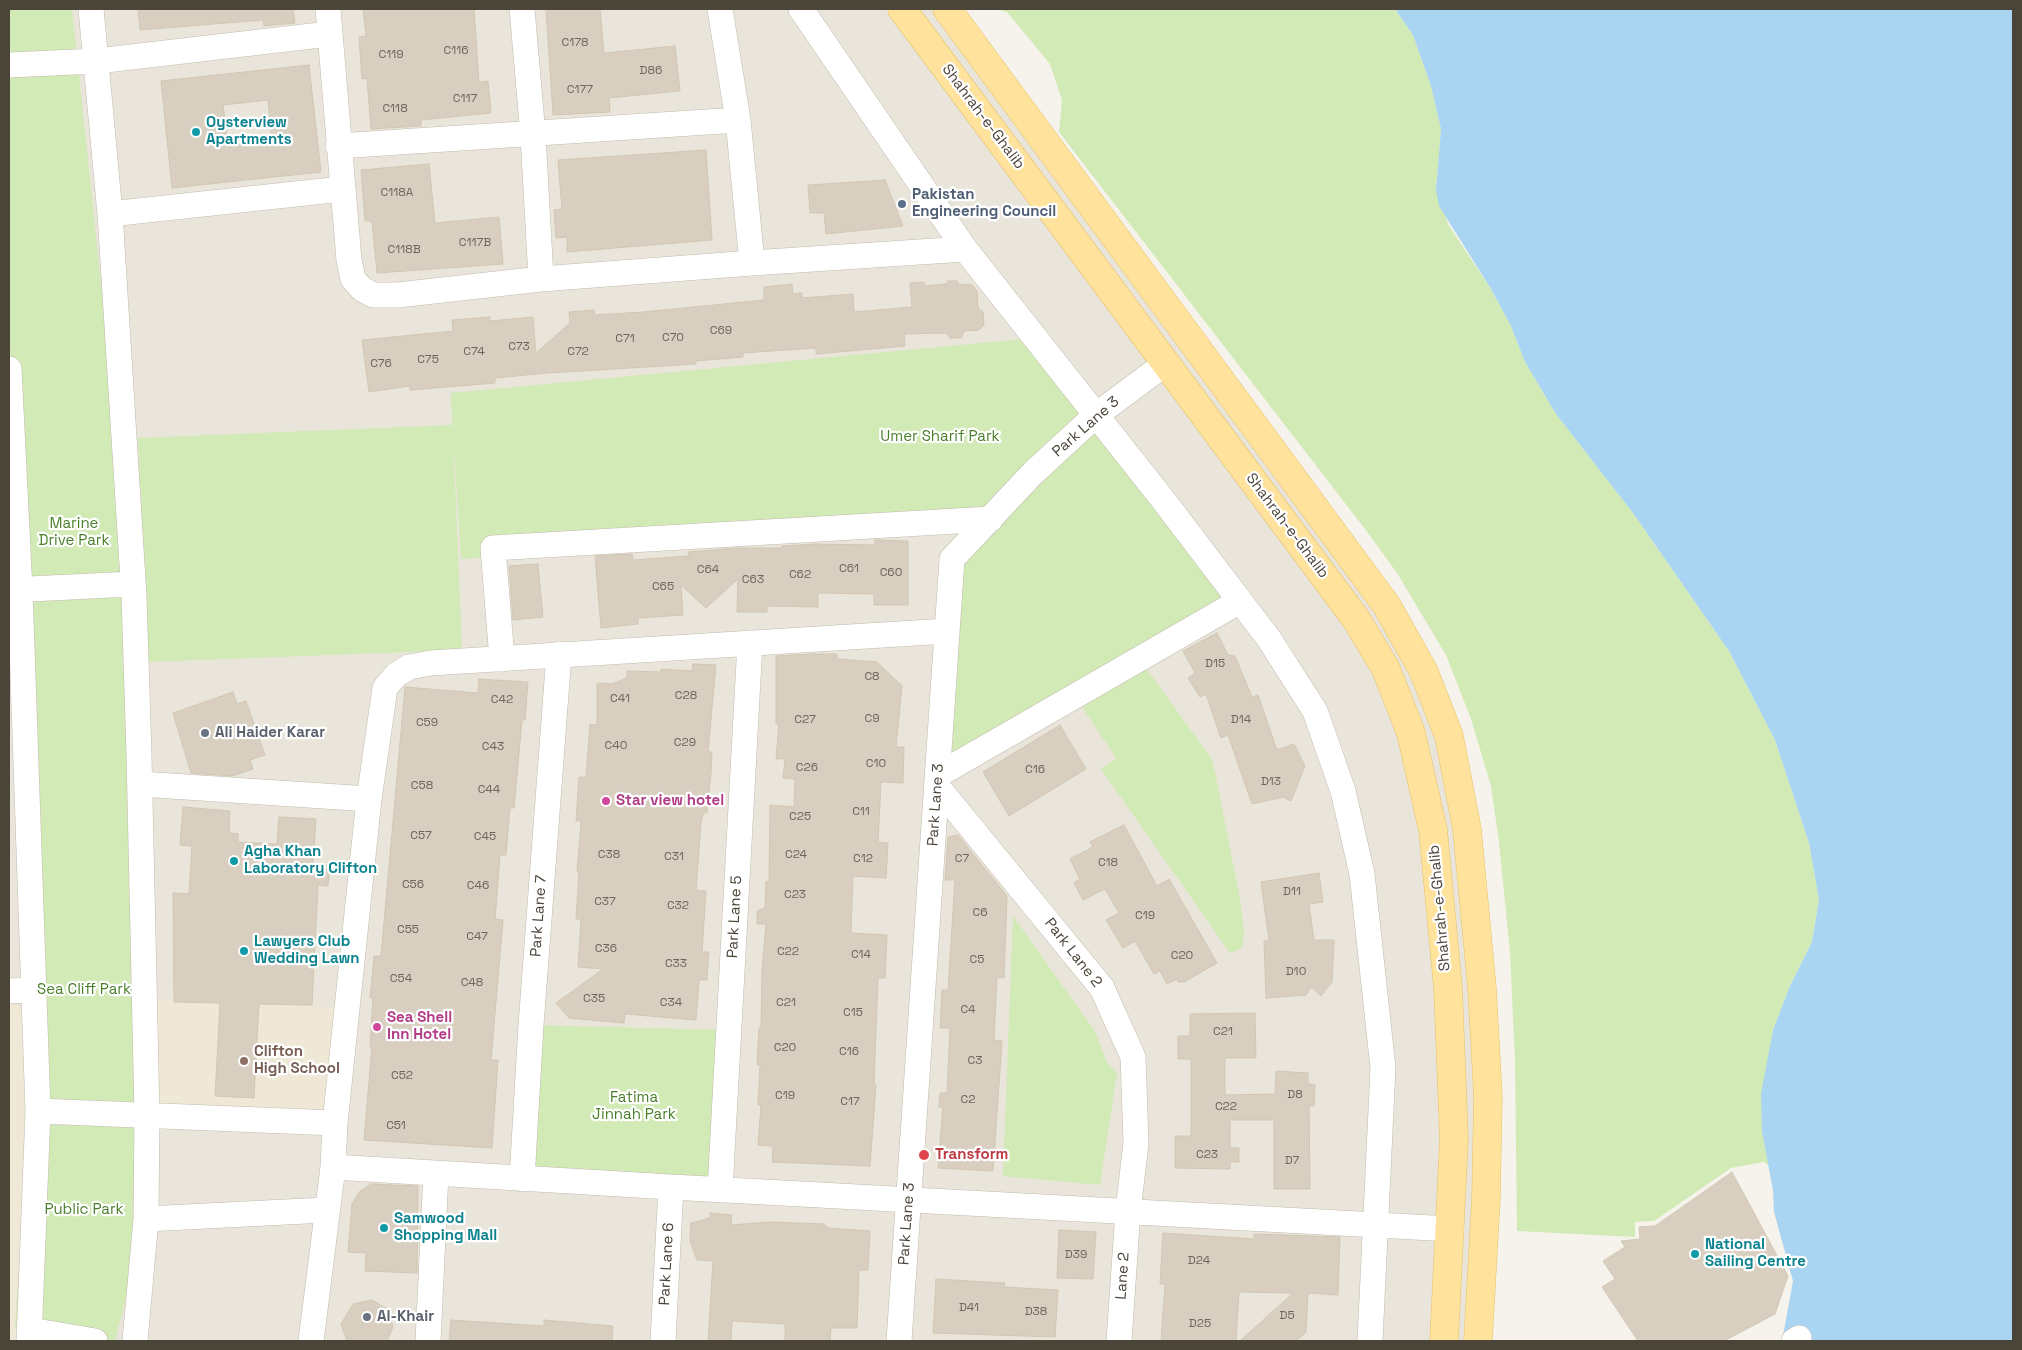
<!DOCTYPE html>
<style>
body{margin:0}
#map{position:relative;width:2022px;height:1350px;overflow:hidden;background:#f6f3ec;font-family:"Space Grotesk",sans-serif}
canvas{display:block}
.frame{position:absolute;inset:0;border:10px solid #4b4439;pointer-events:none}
</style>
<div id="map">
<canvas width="2022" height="1350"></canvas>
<div class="frame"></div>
</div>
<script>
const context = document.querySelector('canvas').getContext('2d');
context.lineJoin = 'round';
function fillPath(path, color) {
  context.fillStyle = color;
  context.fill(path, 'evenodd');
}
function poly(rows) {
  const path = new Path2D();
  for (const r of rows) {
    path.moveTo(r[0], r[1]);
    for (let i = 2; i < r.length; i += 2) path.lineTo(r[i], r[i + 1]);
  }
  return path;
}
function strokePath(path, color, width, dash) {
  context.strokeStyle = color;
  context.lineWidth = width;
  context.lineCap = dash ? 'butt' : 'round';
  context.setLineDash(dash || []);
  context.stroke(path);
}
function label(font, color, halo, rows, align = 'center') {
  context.font = font + ' "Space Grotesk",sans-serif';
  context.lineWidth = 4.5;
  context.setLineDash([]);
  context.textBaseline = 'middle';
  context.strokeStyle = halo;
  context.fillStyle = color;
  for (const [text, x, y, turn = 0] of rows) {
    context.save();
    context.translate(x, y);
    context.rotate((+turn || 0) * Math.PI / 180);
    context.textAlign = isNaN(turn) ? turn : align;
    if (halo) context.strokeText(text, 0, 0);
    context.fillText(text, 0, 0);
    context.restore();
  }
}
fillPath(poly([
 [9,9,937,9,1438,696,1482,917,1480,1341,9,1341]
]), '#eae5da');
fillPath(poly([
 [9,981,18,981,38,1111,29,1341,9,1341],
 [146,999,346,1008,335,1123,147,1114]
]), '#efe8d6');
fillPath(poly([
 [9,9,72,9,133,584,146,1219,115,1341,92,1341,15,1327,29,1116,23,590,9,333],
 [996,9,1395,9,1413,35,1431,86,1441,129,1436,190,1449,226,1491,289,1511,326,1525,362,1556,414,1633,513,1729,651,1775,740,1809,843,1819,900,1812,942,1790,986,1773,1030,1762,1132,1769,1166,1764,1162,1731,1168,1654,1221,1635,1222,1635,1237,1517,1231,1515,1061,1510,952,1499,842,1491,786,1471,719,1446,655,1397,573,1368,533,1059,132,1062,100,1050,64,1007,12],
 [1034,338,1236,595,938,769,952,559,984,525,461,559,453,431,462,650,148,662,138,438,452,425,451,393],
 [1146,668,1211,758,1215,772,1241,904,1244,934,1242,948,1230,953,1101,769,1116,758,1082,707],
 [1013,916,1094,1030,1107,1062,1117,1073,1100,1185,1003,1176],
 [531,1025,729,1030,720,1190,522,1179]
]), '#d2eab5');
fillPath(poly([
 [1395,9,2013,9,2013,1341,1782,1341,1793,1281,1774,1212,1773,1190,1762,1132,1761,1094,1773,1030,1790,986,1812,942,1819,900,1809,843,1775,740,1729,651,1633,513,1556,414,1525,362,1511,326,1491,289,1439,206,1436,190,1441,129,1431,86,1413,35]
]), '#a9d4f2');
const building = poly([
 [138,9,293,9,295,23,264,26,263,20,140,30,138,9],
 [363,9,474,9,479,82,488,81,491,113,421,120,421,126,371,129,367,78,362,79,359,37,366,36,363,9],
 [546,9,600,9,604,53,675,46,680,91,609,98,610,112,553,115,546,9],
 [309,65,321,172,172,188,161,81,309,65],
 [268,100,272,141,228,146,223,105,268,100],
 [706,150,712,240,567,252,567,237,556,238,554,210,562,209,558,160,706,150],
 [429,164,435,223,499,217,503,264,377,273,372,221,365,221,361,170,429,164],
 [885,180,903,226,826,234,824,213,810,213,808,185,885,180],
 [948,281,957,281,959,285,971,284,977,291,978,308,983,312,984,325,979,330,964,331,961,338,950,338,946,333,904,334,905,346,816,354,816,348,743,353,743,357,696,361,696,364,548,373,495,378,495,383,410,390,410,386,369,392,362,340,453,331,452,320,490,317,490,321,533,317,536,353,570,323,569,312,594,310,595,315,643,312,764,300,764,287,792,284,793,294,802,293,802,298,853,294,854,312,912,307,910,283,923,282,926,286,946,284,948,281],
 [875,540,908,541,908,605,874,605,874,594,818,593,818,607,767,606,767,612,737,612,738,579,706,608,681,585,683,615,638,618,638,624,601,628,595,556,632,554,633,560,689,556,688,552,738,548,782,548,782,546,815,544,875,545,875,540],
 [538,564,543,617,513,620,509,566,538,564],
 [1217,633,1228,655,1235,656,1252,697,1258,695,1277,750,1294,744,1305,766,1291,801,1283,797,1252,804,1228,735,1221,738,1206,694,1200,697,1188,678,1195,673,1183,651,1217,633],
 [814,654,837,654,837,659,877,662,902,686,896,747,904,747,903,783,881,782,878,842,888,843,886,878,853,876,851,933,887,935,885,978,878,978,874,1085,876,1085,870,1166,772,1162,773,1146,758,1145,761,1105,758,1105,760,1065,757,1065,759,1028,761,1028,762,969,766,924,757,924,757,911,765,908,766,881,769,882,770,805,794,807,795,779,783,778,785,759,776,759,779,724,776,724,776,656,814,654],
 [693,664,716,665,708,752,712,752,711,773,707,813,703,813,701,823,696,890,706,891,702,952,709,952,707,980,699,980,696,1020,625,1014,624,1023,569,1018,556,1003,603,969,578,967,581,919,576,919,579,873,577,872,581,821,576,821,579,777,586,777,590,724,597,725,597,683,612,684,627,678,627,671,661,672,661,669,692,671,693,664],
 [479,679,528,682,525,720,522,720,514,808,510,808,506,855,500,855,495,919,503,920,491,1060,498,1060,492,1148,364,1140,372,1047,370,1047,373,998,370,998,374,956,381,956,405,687,478,693,479,679],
 [233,692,237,704,246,701,265,755,250,760,253,769,232,776,191,773,173,713,233,692],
 [1060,725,1086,769,1009,816,983,772,1060,725],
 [183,807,230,811,229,833,238,834,238,842,277,844,279,817,316,819,313,863,330,865,328,886,318,885,312,1005,259,1004,254,1098,215,1096,220,1003,174,1002,173,893,189,894,192,846,180,845,183,807],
 [1124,825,1157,886,1169,879,1217,963,1184,982,1178,982,1177,979,1167,984,1160,971,1154,974,1135,941,1123,948,1106,920,1119,913,1105,889,1083,900,1074,883,1080,879,1070,859,1093,847,1090,842,1124,825],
 [958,835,1007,896,1004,978,997,977,994,1040,1002,1041,993,1171,938,1168,943,1107,939,1107,940,1093,947,1093,950,1028,940,1028,942,990,948,990,955,880,945,880,948,837,958,835],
 [1319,873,1323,902,1309,904,1314,940,1334,940,1332,982,1321,996,1311,987,1306,995,1266,998,1264,941,1269,941,1261,882,1319,873],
 [1255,1013,1256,1058,1225,1058,1225,1095,1275,1094,1276,1071,1308,1073,1308,1084,1315,1085,1314,1106,1309,1106,1310,1189,1274,1189,1274,1120,1230,1120,1230,1148,1239,1148,1239,1162,1230,1162,1230,1169,1175,1168,1175,1136,1191,1136,1191,1059,1178,1059,1178,1036,1190,1036,1190,1014,1255,1013],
 [1732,1172,1788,1276,1775,1314,1724,1341,1638,1341,1602,1287,1615,1279,1603,1261,1625,1247,1621,1241,1640,1239,1639,1227,1655,1226,1732,1172],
 [371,1184,418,1186,417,1273,365,1271,366,1253,348,1252,352,1204,360,1191,371,1184],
 [710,1213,732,1215,731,1225,770,1222,824,1224,828,1228,870,1231,868,1270,859,1270,857,1328,831,1328,830,1341,785,1341,785,1324,732,1321,731,1341,708,1341,713,1261,697,1260,690,1241,691,1223,710,1218,710,1213],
 [1059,1230,1096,1232,1093,1279,1057,1278,1059,1230],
 [1163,1233,1254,1239,1254,1234,1340,1237,1338,1295,1308,1293,1306,1332,1296,1341,1240,1341,1293,1293,1239,1292,1236,1341,1161,1341,1165,1284,1160,1284,1163,1233],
 [936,1279,1005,1283,1004,1287,1058,1290,1055,1337,933,1333,936,1279],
 [372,1300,387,1309,393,1327,387,1341,347,1341,341,1324,353,1304,372,1300],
 [451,1320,544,1326,544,1320,613,1326,612,1341,449,1341,451,1320]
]);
fillPath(building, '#d8cfc1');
strokePath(building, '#d3c7b4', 1);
const minor = poly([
 [91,9,110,214,134,596,139,755,147,1114,146,1219,135,1341],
 [328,9,349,260,353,279,362,289,373,295,398,295,541,279,752,263,965,249],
 [522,9,533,135,541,279],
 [720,9,738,120,752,263],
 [801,9,965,249,1164,501,1269,639,1315,711,1343,791,1362,874,1383,1068,1370,1341],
 [9,65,97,61,329,34],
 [338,146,738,120],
 [110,214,342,189],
 [9,369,20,590,38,1111,29,1341],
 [9,590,133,584],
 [502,659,493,548,991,519],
 [938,775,1240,601],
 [140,784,369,799],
 [937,786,1102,988,1133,1057,1136,1143,1128,1211,1119,1341],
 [9,991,33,990],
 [38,1111,335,1123],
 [333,1167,671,1187,1451,1229],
 [522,1179,531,1025,559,654],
 [720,1190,750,643],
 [146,1219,326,1210],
 [30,1330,95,1341],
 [311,1341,333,1167,335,1123,369,799,385,688,396,675,409,667,431,663,947,631],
 [428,1341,436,1174],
 [663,1341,671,1187],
 [899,1341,952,559,1033,473,1095,416,1166,363],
 [1794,1341,1799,1338]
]);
const major = poly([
 [902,9,1356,619,1386,669,1411,733,1433,830,1448,988,1454,1139,1444,1341],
 [947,9,1387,606,1424,672,1449,736,1467,829,1482,988,1488,1096,1486,1199,1478,1341]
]);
strokePath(minor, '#c2bbae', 26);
strokePath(major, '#e6c16a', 29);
strokePath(minor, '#fff', 25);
strokePath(major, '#ffe39c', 28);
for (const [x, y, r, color] of [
 [196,132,5,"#0f9aa8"],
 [902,204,5,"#5c6f8a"],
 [205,733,5,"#6b7280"],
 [606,801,5,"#d1479c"],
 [234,861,5,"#0f9aa8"],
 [244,951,5,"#0f9aa8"],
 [377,1027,5,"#d1479c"],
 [244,1061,5,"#8d6e63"],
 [924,1155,6,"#e0444e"],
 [384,1228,5,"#0f9aa8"],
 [1695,1254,5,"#0f9aa8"],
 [367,1317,5,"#6b7280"]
]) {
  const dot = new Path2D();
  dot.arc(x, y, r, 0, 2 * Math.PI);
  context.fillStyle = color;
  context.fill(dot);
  strokePath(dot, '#fff', 2);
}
label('12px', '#6e675b', null, [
 ["C178",575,43],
 ["C116",456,51],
 ["C119",391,55],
 ["D86",651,71],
 ["C177",580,90],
 ["C117",465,99],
 ["C118",395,109],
 ["C118A",397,193],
 ["C117B",475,243],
 ["C118B",404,250],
 ["C69",721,331],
 ["C70",673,338],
 ["C71",625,339],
 ["C73",519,347],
 ["C74",474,352],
 ["C72",578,352],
 ["C75",428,360],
 ["C76",381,364],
 ["C61",849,569],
 ["C64",708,570],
 ["C60",891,573],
 ["C62",800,575],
 ["C63",753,580],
 ["C65",663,587],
 ["D15",1215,664],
 ["C8",872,677],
 ["C28",686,696],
 ["C41",620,699],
 ["C42",502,700],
 ["C9",872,719],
 ["C27",805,720],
 ["D14",1241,720],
 ["C59",427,723],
 ["C29",685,743],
 ["C40",616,746],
 ["C43",493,747],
 ["C10",876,764],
 ["C26",807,768],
 ["C16",1035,770],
 ["D13",1271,782],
 ["C58",422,786],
 ["C44",489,790],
 ["C11",861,812],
 ["C25",800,817],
 ["C57",421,836],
 ["C45",485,837],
 ["C38",609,855],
 ["C24",796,855],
 ["C31",674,857],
 ["C12",863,859],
 ["C7",962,859],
 ["C18",1108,863],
 ["C56",413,885],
 ["C46",478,886],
 ["D11",1292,892],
 ["C23",795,895],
 ["C37",605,902],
 ["C32",678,906],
 ["C6",980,913],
 ["C19",1145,916],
 ["C55",408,930],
 ["C47",477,937],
 ["C36",606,949],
 ["C22",788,952],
 ["C14",861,955],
 ["C20",1182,956],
 ["C5",977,960],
 ["C33",676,964],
 ["D10",1296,972],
 ["C54",401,979],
 ["C48",472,983],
 ["C35",594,999],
 ["C34",671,1003],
 ["C21",786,1003],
 ["C4",968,1010],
 ["C15",853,1013],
 ["C21",1223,1032],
 ["C20",785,1048],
 ["C16",849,1052],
 ["C3",975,1061],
 ["C52",402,1076],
 ["D8",1295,1095],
 ["C19",785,1096],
 ["C2",968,1100],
 ["C17",850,1102],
 ["C22",1226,1107],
 ["C51",396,1126],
 ["C23",1207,1155],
 ["D7",1292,1161],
 ["D39",1076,1255],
 ["D24",1199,1261],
 ["D41",969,1308],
 ["D38",1036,1312],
 ["D5",1287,1316],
 ["D25",1200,1324]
]);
label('15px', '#4b4439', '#fff', [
 ["Shahrah-e-Ghalib",983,117,53],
 ["Park Lane 3",1086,427,-41],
 ["Shahrah-e-Ghalib",1287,526,53],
 ["Park Lane 3",936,805,-86],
 ["Shahrah-e-Ghalib",1440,908,-95],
 ["Park Lane 7",539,916,-86],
 ["Park Lane 5",735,917,-87],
 ["Park Lane 2",1073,953,52],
 ["Park Lane 3",907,1224,-86],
 ["Park Lane 6",667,1264,-87],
 ["Lane 2",1123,1276,-86]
]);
label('bold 15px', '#0d838f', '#fff', [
 ["Oysterview",206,123],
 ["Apartments",206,140],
 ["Agha Khan",244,852],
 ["Laboratory Clifton",244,869],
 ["Lawyers Club",254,942],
 ["Wedding Lawn",254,959],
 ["Samwood",394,1219],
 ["Shopping Mall",394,1236],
 ["National",1705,1245],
 ["Sailing Centre",1705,1262]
], 'left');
label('bold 15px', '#4e5e75', '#fff', [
 ["Pakistan",912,195],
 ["Engineering Council",912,212]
], 'left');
label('15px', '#4a7f2a', '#fff', [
 ["Umer Sharif Park",940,437],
 ["Marine",74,524],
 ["Drive Park",74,541],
 ["Sea Cliff Park",84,990],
 ["Fatima",634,1098],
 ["Jinnah Park",634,1115],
 ["Public Park",84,1210]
]);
label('bold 15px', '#5b616d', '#fff', [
 ["Ali Haider Karar",215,733],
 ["Al-Khair",377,1317]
], 'left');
label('bold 15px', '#b23c85', '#fff', [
 ["Star view hotel",616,801],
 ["Sea Shell",387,1018],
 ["Inn Hotel",387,1035]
], 'left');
label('bold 15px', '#785e54', '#fff', [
 ["Clifton",254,1052],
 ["High School",254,1069]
], 'left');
label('bold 15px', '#be3a42', '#fff', [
 ["Transform",935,1155]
], 'left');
</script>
